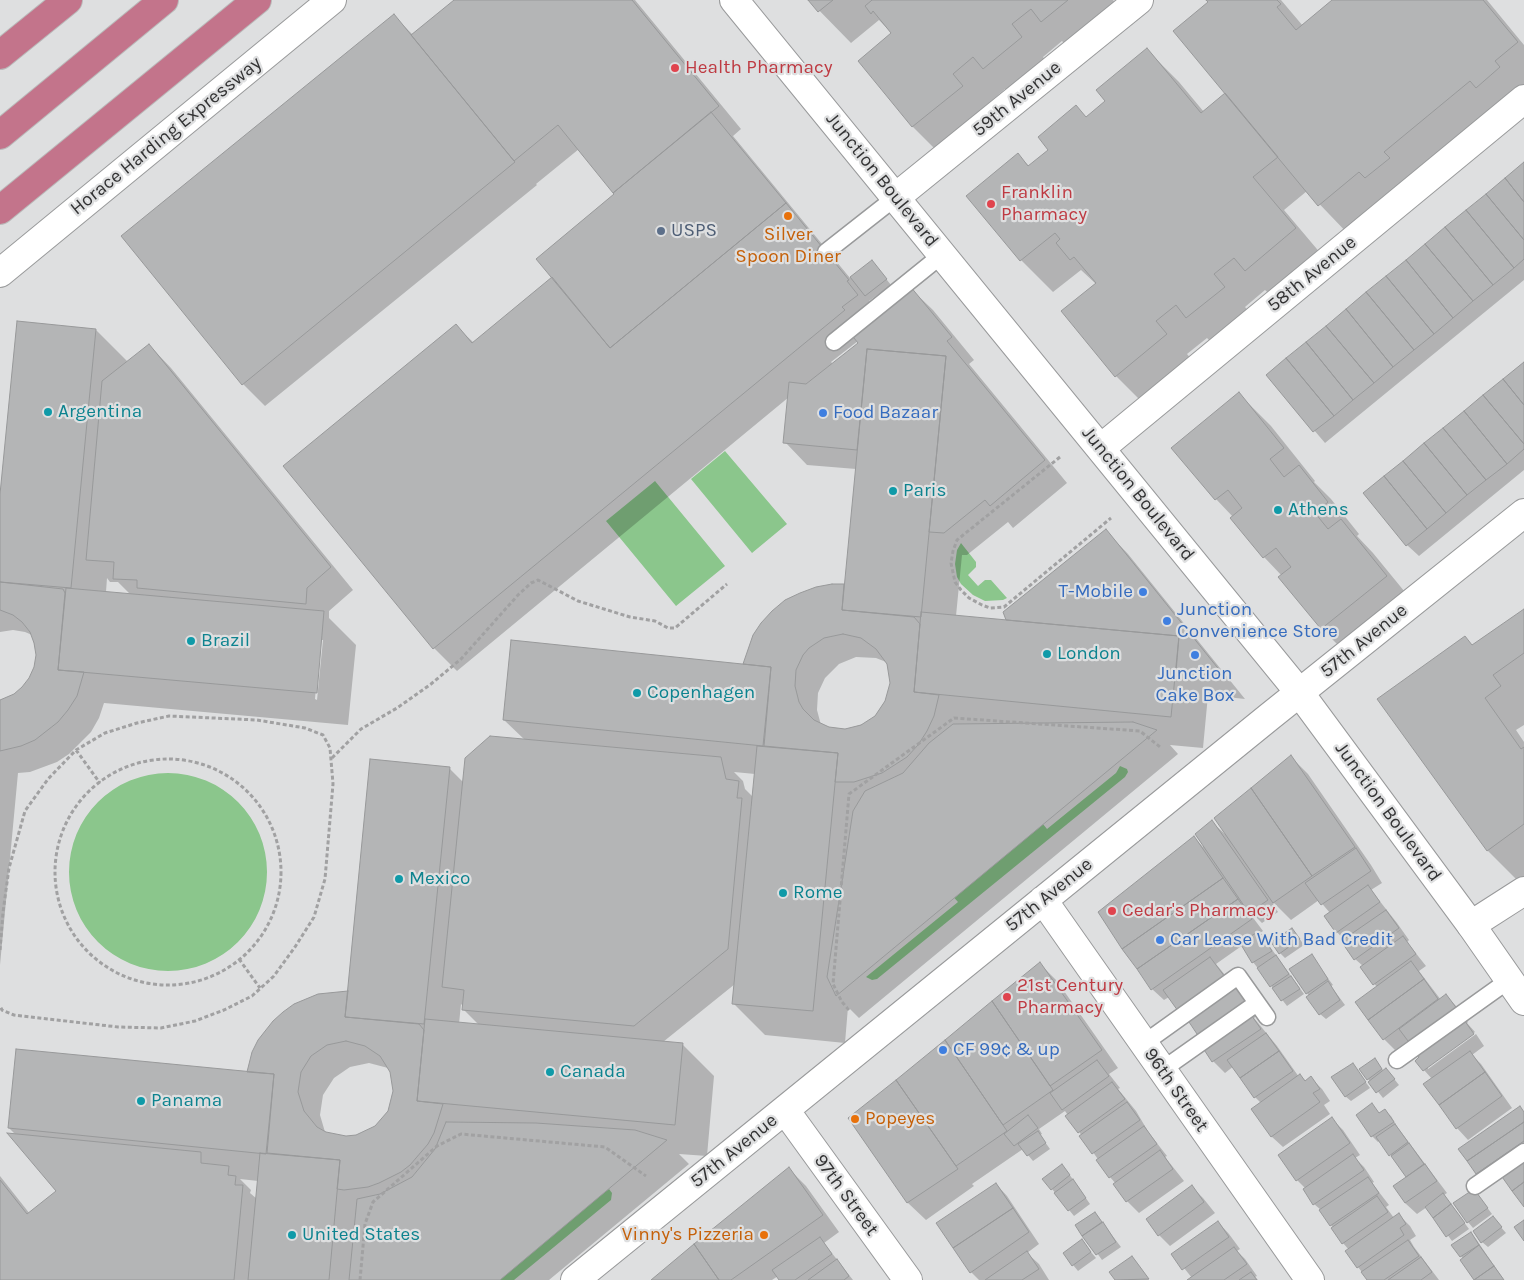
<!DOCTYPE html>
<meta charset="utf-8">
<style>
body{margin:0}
canvas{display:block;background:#dedfe0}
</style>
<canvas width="1524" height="1280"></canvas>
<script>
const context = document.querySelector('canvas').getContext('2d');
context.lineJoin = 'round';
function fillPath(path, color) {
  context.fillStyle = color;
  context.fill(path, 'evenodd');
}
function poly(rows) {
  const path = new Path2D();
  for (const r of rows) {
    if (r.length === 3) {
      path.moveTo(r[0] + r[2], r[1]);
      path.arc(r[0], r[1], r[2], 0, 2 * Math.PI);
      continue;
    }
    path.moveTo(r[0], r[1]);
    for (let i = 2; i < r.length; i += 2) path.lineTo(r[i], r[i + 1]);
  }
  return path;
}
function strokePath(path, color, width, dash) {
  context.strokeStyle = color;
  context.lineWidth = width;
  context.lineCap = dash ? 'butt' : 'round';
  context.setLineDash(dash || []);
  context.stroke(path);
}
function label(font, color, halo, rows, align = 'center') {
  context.font = font + ' Karla,sans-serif';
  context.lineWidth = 4.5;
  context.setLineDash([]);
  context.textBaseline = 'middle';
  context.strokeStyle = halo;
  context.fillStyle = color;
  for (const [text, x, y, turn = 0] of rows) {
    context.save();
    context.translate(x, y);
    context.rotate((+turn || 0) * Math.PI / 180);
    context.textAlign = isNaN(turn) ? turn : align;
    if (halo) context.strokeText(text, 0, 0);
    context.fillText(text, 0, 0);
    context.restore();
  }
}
fillPath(poly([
 [725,451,787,524,752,553,691,479],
 [655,481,725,566,676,606,606,521],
 [961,543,976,562,976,567,968,575,978,586,985,580,991,580,1007,598,1003,600,985,601,973,595,961,584,957,577,955,564,957,550],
 [1120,766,1127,769,1128,772,1125,777,877,979,872,980,866,977,958,902,949,892,1038,818,1047,829,1116,773],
 [168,872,99],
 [609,1189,612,1193,611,1200,514,1280,486,1280]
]), '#8bc68c');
fillPath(poly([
 [456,0,635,0,741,129,733,136,850,278,872,261,891,285,869,301,871,303,910,288,933,310,974,360,969,364,1067,483,1013,528,1008,522,967,555,962,555,956,616,1009,621,1106,531,1128,554,1245,699,1208,695,1203,748,1170,745,1178,754,859,1018,848,1007,845,1043,765,1035,733,1003,735,984,663,1042,682,1044,714,1076,707,1156,679,1154,689,1164,549,1280,0,1280,0,1176,30,1214,58,1192,16,1135,9,1128,248,1073,349,994,449,768,463,782,526,741,504,720,746,666,744,664,844,585,845,587,856,469,807,465,785,442,789,397,457,671,434,648,285,466,456,326,474,343,553,277,616,194,579,149,536,184,537,185,265,406,243,384,394,16,413,35],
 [858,341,859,343,833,364,831,362],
 [856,657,876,658,886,662,890,673,890,692,882,710,869,722,845,730,829,729,821,725,817,710,818,693,825,678,839,664],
 [734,772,755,774,753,797,745,789,743,781],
 [461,1004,464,1007,464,1010,480,1026,459,1024],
 [369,1063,388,1068,391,1072,394,1092,389,1111,375,1127,356,1136,335,1136,325,1132,320,1115,323,1095,334,1078,350,1067],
 [240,1179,258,1181,257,1199,250,1193,251,1190],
 [809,0,1113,0,1123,13,1074,53,1062,41,1043,57,1053,70,1016,100,1005,89,984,107,994,118,945,159,913,127,860,61,893,34,879,20,851,43],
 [1208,0,1281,0,1303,26,1335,0,1487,0,1524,45,1524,106,1351,237,1307,191,1284,210,1327,261,1278,302,1265,290,1245,307,1256,319,1219,350,1207,338,1187,354,1198,367,1148,408,1116,376,1096,284,1081,270,1053,292,1021,260,968,196,1018,155,1030,167,1050,150,1076,107,1087,118,1107,101,1147,50,1179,82,1204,112,1227,93,1209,2],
 [1524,164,1524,280,1325,443,1267,375],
 [96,330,128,362,149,345,171,368,353,590,329,611,329,618,356,645,348,725,104,703,99,718,91,732,69,754,57,762,30,772,18,773,0,965,0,701,4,701,23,688,30,679,35,667,37,655,32,635,25,632,13,630,0,632,0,508],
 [107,578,110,582,118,582,131,595,106,592],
 [320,640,323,640,317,700,315,699],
 [1524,363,1524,470,1419,556,1407,545],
 [1239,394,1271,426,1315,481,1314,482,1331,499,1359,534,1357,536,1373,553,1418,608,1354,661,1322,629,1280,577,1282,576,1264,557,1233,517,1216,499],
 [1524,610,1524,725,1516,730,1524,742,1524,880,1520,883,1488,851,1379,700,1465,638,1473,646],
 [1291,757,1308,774,1371,865,1382,883,1371,890,1397,923,1409,940,1407,942,1426,966,1419,971,1441,1000,1446,996,1457,1007,1468,1022,1467,1023,1475,1032,1428,1066,1428,1069,1476,1034,1484,1046,1472,1055,1481,1064,1512,1108,1468,1140,1457,1128,1425,1084,1432,1079,1424,1070,1421,1057,1409,1040,1395,1050,1384,1039,1377,987,1361,968,1363,966,1355,959,1344,940,1337,932,1330,913,1319,900,1291,920,1274,903,1273,904,1278,912,1262,923,1253,914,1251,915,1263,931,1260,933,1304,994,1287,1006,1253,962,1243,945,1216,964,1258,1015,1254,1018,1277,1046,1299,1077,1300,1076,1306,1081,1311,1078,1322,1089,1330,1101,1324,1105,1330,1114,1283,1147,1271,1136,1261,1103,1255,1097,1234,1066,1225,1073,1213,1061,1202,1045,1207,1042,1169,997,1164,1000,1152,989,1194,837,1203,847,1204,846,1212,822,1226,835],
 [1297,935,1304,945,1285,958,1280,953],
 [1311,956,1333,985,1331,986,1345,1005,1326,1019,1320,1014,1307,993],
 [1040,964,1057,981,1118,1068,1109,1074,1120,1088,1118,1089,1136,1111,1149,1133,1167,1156,1165,1157,1184,1181,1139,1213,1127,1201,1115,1184,1116,1184,1110,1177,1065,1111,1039,1129,1042,1134,1040,1135,1050,1149,1033,1161,1023,1149,972,1184,974,1186,926,1220,908,1203,850,1118],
 [1374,1060,1384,1071,1391,1075,1399,1085,1383,1098,1368,1079],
 [1352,1064,1370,1088,1351,1101,1345,1096],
 [1372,1105,1380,1114,1385,1111,1391,1116,1398,1128,1447,1193,1444,1195,1469,1229,1452,1241,1427,1207,1417,1214,1405,1203,1408,1177,1380,1140,1378,1142,1372,1136,1358,1115],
 [1524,1112,1524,1205,1502,1175,1488,1185,1476,1173],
 [1332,1119,1343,1130,1360,1155,1355,1158,1364,1167,1374,1182,1372,1183,1389,1205,1386,1207,1394,1218,1399,1215,1410,1226,1416,1236,1410,1240,1414,1247,1439,1280,1368,1280,1358,1267,1349,1250,1343,1243,1321,1210,1314,1204,1305,1188,1297,1180],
 [789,1169,806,1186,839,1232,824,1243,853,1280,781,1280,778,1276,772,1280,654,1280],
 [1067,1171,1090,1204,1074,1216,1052,1189],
 [996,1184,1007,1196,1039,1244,1027,1253,1039,1264,1049,1280,979,1280,971,1272],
 [1192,1187,1203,1198,1215,1213,1170,1246,1159,1235],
 [1474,1190,1492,1214,1473,1228,1468,1222],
 [1095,1213,1121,1247,1102,1260,1077,1225],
 [1493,1218,1506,1233,1488,1247,1482,1242],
 [1218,1222,1229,1234,1240,1249,1237,1251,1245,1259,1257,1276,1255,1277,1258,1280,1189,1280,1192,1278,1173,1254],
 [1471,1234,1476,1239,1504,1280,1476,1280,1461,1256],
 [1082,1241,1096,1258,1078,1271,1064,1254],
 [1132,1257,1137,1263,1149,1280,1116,1280,1111,1272]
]), '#0003');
const building = poly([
 [454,0,632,0,719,106,613,193,558,125,514,161,411,35,454,0],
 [808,0,833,0,818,12,808,0],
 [872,0,1068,0,1041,22,1031,9,1012,24,1022,37,983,69,973,57,953,74,963,86,912,127,858,61,891,33,873,11,871,14,865,6,872,0],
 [1206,0,1277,0,1281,4,1277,7,1296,30,1332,0,1483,0,1518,42,1495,61,1500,67,1476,88,1470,81,1384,152,1390,158,1365,178,1359,172,1318,206,1173,31,1208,2,1206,0],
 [394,14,515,162,242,385,121,236,394,14],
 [1147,48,1201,113,1225,93,1278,157,1253,177,1296,228,1245,271,1234,258,1214,274,1225,287,1186,318,1176,305,1156,321,1167,334,1115,377,1061,311,1096,283,1074,257,1070,260,1056,243,1060,239,1055,233,1020,261,966,196,1018,153,1028,166,1048,150,1038,137,1076,105,1086,117,1105,101,1096,90,1147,48],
 [711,112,786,203,610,348,536,259,614,194,613,193,711,112],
 [1524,162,1524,202,1505,178,1524,162],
 [1505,178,1524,202,1524,240,1486,194,1505,178],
 [1486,194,1524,240,1524,259,1514,268,1466,210,1486,194],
 [786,203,849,280,847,281,858,295,842,307,845,310,433,649,283,466,456,324,472,343,552,277,610,348,786,203],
 [1466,210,1514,268,1493,285,1445,227,1466,210],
 [1445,227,1493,285,1473,301,1425,244,1445,227],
 [1425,244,1473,301,1453,318,1406,260,1425,244],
 [872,260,887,279,865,296,850,277,872,260],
 [1406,260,1453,318,1434,334,1386,276,1406,260],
 [1386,276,1434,334,1414,350,1366,292,1386,276],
 [910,286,952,337,947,341,1045,460,990,506,985,500,944,533,929,532,946,356,867,349,857,450,783,443,789,382,806,384,858,343,850,333,910,286],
 [1366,292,1414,350,1393,367,1346,309,1366,292],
 [1346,309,1393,367,1374,383,1326,326,1346,309],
 [17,321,96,329,71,588,0,582,0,494,17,321],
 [1326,326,1374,383,1353,400,1306,342,1326,326],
 [1306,342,1353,400,1334,416,1286,358,1306,342],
 [149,344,331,567,307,588,306,604,137,588,137,580,113,579,114,562,86,560,102,381,149,344],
 [867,349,946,356,921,617,842,610,867,349],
 [1286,358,1334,416,1313,432,1266,375,1286,358],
 [1524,362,1524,405,1503,379,1524,362],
 [1503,379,1524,405,1524,444,1483,395,1503,379],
 [1239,392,1284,448,1270,459,1284,477,1299,465,1328,502,1315,513,1328,529,1341,519,1387,576,1321,629,1278,577,1291,567,1276,548,1263,558,1230,518,1242,508,1228,490,1215,500,1171,448,1239,392],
 [1483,395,1524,444,1524,449,1507,464,1464,411,1483,395],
 [1464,411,1507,464,1486,480,1443,428,1464,411],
 [1443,428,1486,480,1467,495,1424,443,1443,428],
 [1424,443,1467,495,1446,513,1403,461,1424,443],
 [1403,461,1446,513,1427,529,1384,476,1403,461],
 [1384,476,1427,529,1406,546,1363,493,1384,476],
 [1106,529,1225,677,1176,672,1179,636,1006,620,1003,612,1106,529],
 [0,582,63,589,65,593,58,670,84,672,77,696,68,710,58,722,35,740,21,746,0,751,0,700,14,694,22,687,29,678,34,667,36,655,34,643,30,632,22,622,13,615,0,610,0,582],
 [832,584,844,584,842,610,914,617,920,624,914,692,939,695,934,716,927,731,918,745,907,757,882,773,854,782,835,782,838,753,764,746,771,667,743,664,753,635,761,623,772,611,785,600,800,593,816,587,832,584],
 [843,634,861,638,876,649,887,664,890,683,885,701,875,716,861,725,845,729,829,727,814,720,803,709,799,702,795,686,796,670,803,655,809,648,824,638,843,634],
 [66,588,324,611,317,693,58,670,66,588],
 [1524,609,1524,653,1493,675,1501,686,1485,698,1521,749,1524,747,1524,824,1487,851,1377,699,1465,636,1472,645,1524,609],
 [921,612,1179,636,1171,717,914,692,921,612],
 [511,640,771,667,763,746,503,720,511,640],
 [1133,722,1157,730,836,996,827,977,853,811,865,791,903,773,929,743,953,724,1133,722],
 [490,736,721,757,726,779,739,781,737,798,742,798,728,949,634,1026,462,1010,464,990,442,987,465,758,490,736],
 [757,746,838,753,813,1011,732,1004,757,746],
 [1291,755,1355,847,1312,876,1251,788,1291,755],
 [370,759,450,767,424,1024,345,1017,370,759],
 [1251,788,1312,876,1273,903,1214,818,1251,788],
 [1212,820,1268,900,1249,913,1195,834,1212,820],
 [1194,836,1223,878,1122,949,1098,912,1194,836],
 [1356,848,1371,871,1321,905,1305,883,1356,848],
 [1223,878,1238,899,1137,969,1122,949,1223,878],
 [1368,885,1380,902,1336,933,1324,916,1368,885],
 [1238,899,1252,919,1151,990,1137,969,1238,899],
 [1386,910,1399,928,1354,960,1341,941,1386,910],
 [1292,928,1300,939,1279,954,1271,942,1292,928],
 [1259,931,1272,951,1252,963,1240,943,1259,931],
 [1403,936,1416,954,1373,985,1360,967,1403,936],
 [1312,954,1328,979,1306,994,1289,969,1312,954],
 [1276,955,1289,974,1270,987,1257,968,1276,955],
 [1210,957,1225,977,1178,1011,1163,990,1210,957],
 [1411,961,1424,979,1368,1020,1355,1002,1411,961],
 [1040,962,1102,1050,1050,1086,992,1001,1040,962],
 [1291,976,1300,989,1281,1001,1272,988,1291,976],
 [1424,979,1438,999,1383,1040,1368,1020,1424,979],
 [1328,981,1340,1000,1319,1015,1306,997,1328,981],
 [1236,986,1248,1003,1199,1037,1187,1019,1236,986],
 [348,991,345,1017,419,1024,424,1030,417,1101,443,1104,434,1133,428,1144,410,1165,401,1172,379,1183,368,1187,344,1190,337,1189,340,1160,267,1153,274,1074,247,1072,252,1052,258,1040,273,1021,283,1012,294,1004,318,994,348,991],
 [346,1041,365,1046,380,1056,390,1072,393,1091,388,1111,375,1126,356,1135,346,1136,326,1132,317,1127,304,1111,298,1092,301,1072,311,1056,327,1045,346,1041],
 [1446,994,1458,1010,1411,1045,1399,1029,1446,994],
 [992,1001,1053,1090,1003,1125,945,1040,992,1001],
 [1249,1012,1261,1029,1212,1062,1201,1045,1249,1012],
 [1462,1017,1474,1034,1423,1071,1415,1061,1419,1057,1415,1051,1462,1017],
 [425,1019,683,1043,675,1125,417,1101,425,1019],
 [1266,1033,1279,1051,1240,1078,1227,1060,1266,1033],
 [945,1040,1007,1131,956,1166,896,1080,945,1040],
 [16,1049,274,1074,266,1154,8,1128,16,1049],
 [1279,1051,1293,1071,1254,1098,1240,1078,1279,1051],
 [1470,1051,1485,1072,1439,1105,1423,1084,1470,1051],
 [1375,1058,1382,1069,1367,1080,1359,1069,1375,1058],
 [1097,1060,1109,1076,1062,1110,1050,1093,1097,1060],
 [1353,1063,1366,1082,1345,1097,1331,1077,1353,1063],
 [1386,1068,1395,1079,1376,1093,1368,1082,1386,1068],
 [1485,1072,1502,1096,1456,1129,1439,1105,1485,1072],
 [1300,1074,1305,1081,1311,1076,1320,1089,1313,1093,1320,1102,1271,1137,1251,1109,1300,1074],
 [896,1080,958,1169,907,1203,848,1118,896,1080],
 [1112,1082,1125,1099,1078,1133,1065,1116,1112,1082],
 [1127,1102,1140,1120,1092,1154,1079,1136,1127,1102],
 [1372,1103,1379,1113,1385,1109,1394,1122,1371,1137,1356,1115,1372,1103],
 [1520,1106,1524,1112,1524,1122,1467,1161,1458,1149,1520,1106],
 [1028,1115,1038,1128,1014,1146,1004,1134,1028,1115],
 [1332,1117,1350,1143,1296,1181,1278,1155,1332,1117],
 [446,1122,536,1123,635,1130,667,1140,500,1280,349,1280,357,1199,380,1194,412,1177,435,1149,446,1122],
 [1524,1122,1524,1141,1476,1174,1467,1161,1524,1122],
 [1395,1124,1408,1142,1389,1156,1376,1137,1395,1124],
 [1144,1126,1157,1144,1109,1178,1096,1160,1144,1126],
 [1038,1131,1046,1143,1027,1156,1018,1144,1038,1131],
 [7,1133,201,1152,201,1163,229,1166,228,1175,236,1176,235,1185,243,1185,234,1280,0,1280,0,1180,27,1214,56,1191,7,1133],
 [1409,1143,1424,1164,1406,1177,1391,1156,1409,1143],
 [1160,1150,1173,1169,1126,1202,1113,1184,1160,1150],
 [260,1153,340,1160,329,1280,248,1280,260,1153],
 [1353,1154,1364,1170,1313,1205,1303,1189,1353,1154],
 [1524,1156,1524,1182,1512,1191,1500,1174,1524,1156],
 [1062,1164,1070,1175,1051,1190,1042,1179,1062,1164],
 [1425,1164,1437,1181,1405,1203,1393,1186,1425,1164],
 [789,1167,823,1215,731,1280,719,1280,694,1244,789,1167],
 [1368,1177,1379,1193,1330,1226,1319,1210,1368,1177],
 [1073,1179,1086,1198,1068,1211,1054,1193,1073,1179],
 [1524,1182,1524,1207,1512,1191,1524,1182],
 [996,1183,1013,1208,953,1248,936,1223,996,1183],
 [1192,1185,1204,1202,1158,1236,1146,1219,1192,1185],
 [1474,1189,1488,1208,1467,1223,1453,1203,1474,1189],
 [1443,1193,1451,1204,1433,1218,1425,1207,1443,1193],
 [1377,1196,1388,1212,1342,1244,1331,1228,1377,1196],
 [1451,1204,1465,1223,1446,1237,1433,1218,1451,1204],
 [1013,1208,1029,1232,970,1273,953,1248,1013,1208],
 [1095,1212,1102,1222,1082,1236,1075,1225,1095,1212],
 [1399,1213,1406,1224,1400,1228,1404,1235,1357,1268,1345,1251,1399,1213],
 [1493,1216,1502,1227,1481,1243,1473,1231,1493,1216],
 [1524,1220,1524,1241,1514,1227,1524,1220],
 [1218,1221,1229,1237,1182,1270,1171,1254,1218,1221],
 [1103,1222,1116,1242,1096,1255,1082,1236,1103,1222],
 [1471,1232,1479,1245,1460,1257,1451,1245,1471,1232],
 [820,1237,832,1254,795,1280,779,1280,772,1270,820,1237],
 [1082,1239,1091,1252,1072,1266,1063,1253,1082,1239],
 [1408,1240,1419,1256,1384,1280,1367,1280,1361,1272,1408,1240],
 [694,1244,719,1280,651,1280,694,1244],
 [1479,1245,1494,1266,1474,1280,1460,1260,1479,1245],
 [1234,1247,1247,1264,1224,1280,1187,1280,1234,1247],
 [1027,1251,1039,1269,1022,1280,985,1280,1027,1251],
 [1132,1256,1149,1279,1115,1280,1109,1272,1132,1256],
 [1421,1257,1432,1272,1421,1280,1388,1280,1421,1257],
 [837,1259,849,1276,844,1280,808,1280,837,1259],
 [1494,1266,1504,1280,1474,1280,1494,1266],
 [1251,1272,1257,1280,1239,1280,1251,1272]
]);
fillPath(building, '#b4b5b6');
strokePath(building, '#98999a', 1);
const lane = poly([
 [826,252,896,197],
 [834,342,943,254],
 [1143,1044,1238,976,1267,1017],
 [1397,1060,1509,980],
 [1162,1070,1257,1003],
 [1475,1186,1524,1152]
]);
const street = poly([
 [1101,448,1524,99],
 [1043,900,1310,1280],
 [1471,925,1524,891],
 [785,1110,908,1280],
 [575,1280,1269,717,1524,513]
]);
const secondary = poly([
 [734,0,1299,692,1471,925,1524,1001],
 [896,197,1139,0],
 [0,273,332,0]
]);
const highway = poly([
 [0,55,68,0],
 [0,135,164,0],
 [0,210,257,0]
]);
strokePath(lane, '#999a9b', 19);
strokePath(street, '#999a9b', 30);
strokePath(secondary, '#999a9b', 30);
strokePath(highway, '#bababa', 30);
strokePath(poly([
 [1060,457,957,540,953,551,951,563,955,582,961,590,969,598,982,605,990,608,1004,607,1111,518],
 [76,750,100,783],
 [332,758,361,729,397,708,431,684,461,659,518,595,531,583,538,580,578,601,630,617,655,621,668,628,675,628,727,584],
 [168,872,113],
 [0,950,3,912,9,868,25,811,48,779,76,750,105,733,137,723,169,716,257,720,305,728,323,735,330,748,333,784,325,879,314,917,295,947,274,976,252,996,224,1010,195,1021,161,1028,118,1027,14,1015,2,1010,0,1006],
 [239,959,260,988],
 [849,1010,842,1002,833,984,849,794,954,718,1140,731,1160,747],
 [360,1280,365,1224,373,1202,437,1146,461,1134,605,1147,646,1176]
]), '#a1a1a2', 3, [4, 2.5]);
strokePath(lane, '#fff', 16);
strokePath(street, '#fff', 28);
strokePath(secondary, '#fff', 28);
strokePath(highway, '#c3748b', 28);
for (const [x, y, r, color] of [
 [675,68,5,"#e0444e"],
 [991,204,5,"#e0444e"],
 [788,216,5,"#e8710a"],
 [661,231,5,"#5c6f8a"],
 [48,412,5,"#0f9aa8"],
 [823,413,5,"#3f7fe0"],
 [893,491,5,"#0f9aa8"],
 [1278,510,5,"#0f9aa8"],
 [1143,592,5,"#3f7fe0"],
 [1167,621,5,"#3f7fe0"],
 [191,641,5,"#0f9aa8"],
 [1047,654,5,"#0f9aa8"],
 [1195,655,5,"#3f7fe0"],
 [637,693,5,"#0f9aa8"],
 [399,879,5,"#0f9aa8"],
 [783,893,5,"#0f9aa8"],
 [1112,911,5,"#e0444e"],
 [1160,940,5,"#3f7fe0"],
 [1007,997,5,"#e0444e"],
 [943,1050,5,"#3f7fe0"],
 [550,1072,5,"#0f9aa8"],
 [141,1101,5,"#0f9aa8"],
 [855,1119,5,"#e8710a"],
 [292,1235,5,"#0f9aa8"],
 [764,1235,5,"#e8710a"]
]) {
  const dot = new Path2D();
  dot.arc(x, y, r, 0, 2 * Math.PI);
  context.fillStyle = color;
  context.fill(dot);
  strokePath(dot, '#dedfe0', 2);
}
label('19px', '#be3a42', '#dedfe0', [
 ["Health Pharmacy",685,68],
 ["Franklin",1001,193],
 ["Pharmacy",1001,215],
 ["Cedar's Pharmacy",1122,911],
 ["21st Century",1017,986],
 ["Pharmacy",1017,1008]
], 'left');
label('19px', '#333334', '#dedfe0', [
 ["59th Avenue",1017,99,-39],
 ["Horace Harding Expressway",166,136,-39],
 ["Junction Boulevard",882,180,51],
 ["58th Avenue",1312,274,-39],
 ["Junction Boulevard",1138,494,51],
 ["57th Avenue",1364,641,-39],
 ["Junction Boulevard",1388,812,54],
 ["57th Avenue",1049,895,-39],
 ["96th Street",1176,1090,55],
 ["57th Avenue",734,1151,-39],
 ["97th Street",846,1195,54]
]);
label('19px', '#4e5e75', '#dedfe0', [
 ["USPS",671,231]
], 'left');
label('19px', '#c56008', '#dedfe0', [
 ["Silver",788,235],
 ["Spoon Diner",788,257],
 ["Popeyes",865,1119,"left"],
 ["Vinny's Pizzeria",754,1235,"right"]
]);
label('19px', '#0d838f', '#dedfe0', [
 ["Argentina",58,412],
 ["Paris",903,491],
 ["Athens",1288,510],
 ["Brazil",201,641],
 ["London",1057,654],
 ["Copenhagen",647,693],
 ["Mexico",409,879],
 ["Rome",793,893],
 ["Canada",560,1072],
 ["Panama",151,1101],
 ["United States",302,1235]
], 'left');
label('19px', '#366cbe', '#dedfe0', [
 ["Food Bazaar",833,413],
 ["T-Mobile",1133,592,"right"],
 ["Junction",1177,610],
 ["Convenience Store",1177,632],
 ["Junction",1195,674,"center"],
 ["Cake Box",1195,696,"center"],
 ["Car Lease With Bad Credit",1170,940],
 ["CF 99¢ & up",953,1050]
], 'left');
</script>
